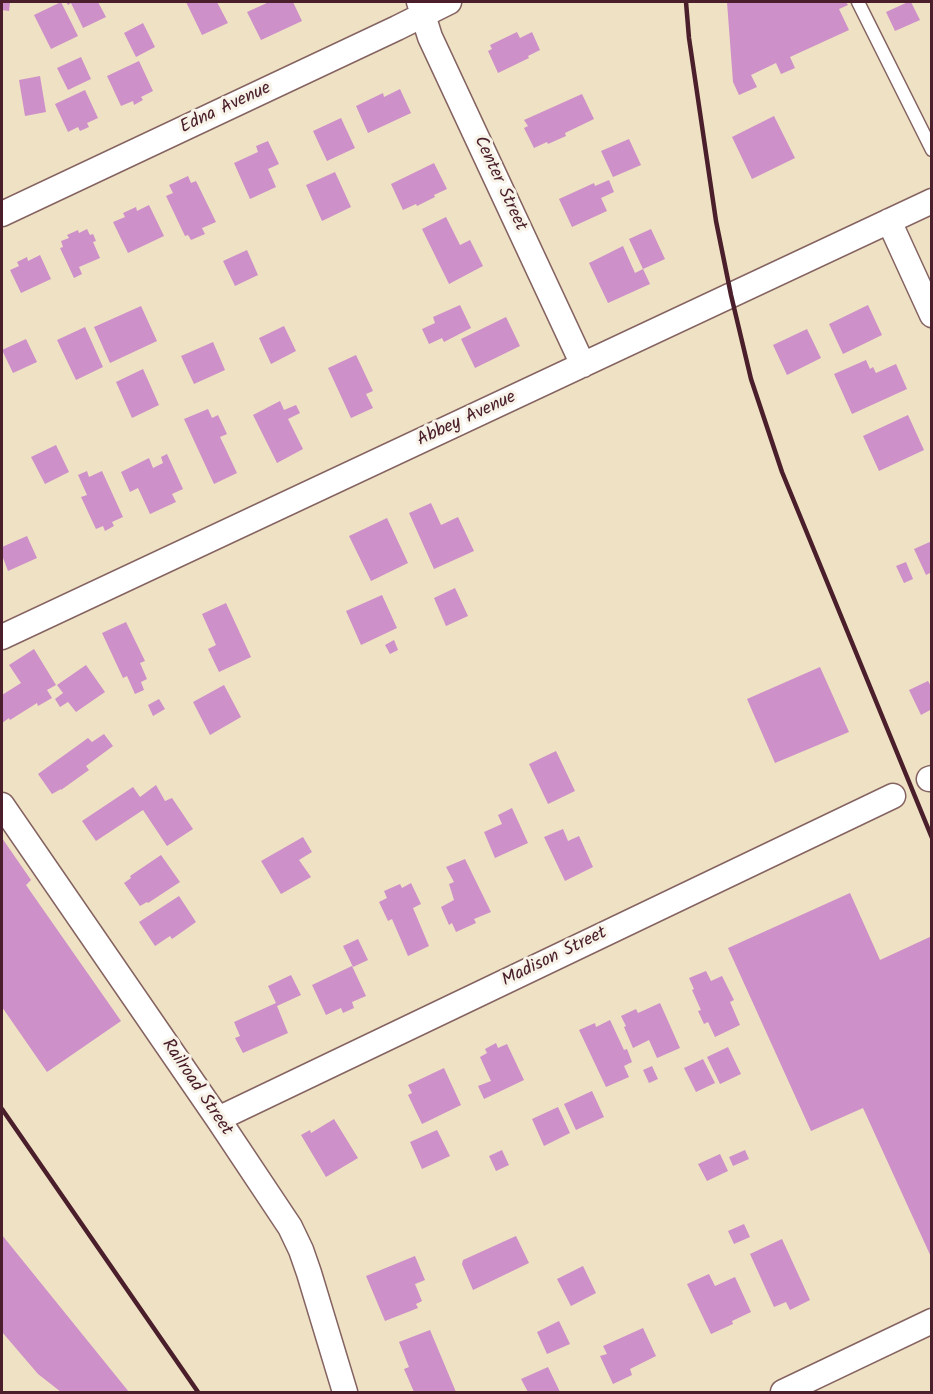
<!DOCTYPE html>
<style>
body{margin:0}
#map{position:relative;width:933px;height:1394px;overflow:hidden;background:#efe1c4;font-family:Kalam,sans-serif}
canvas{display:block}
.frame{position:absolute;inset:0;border:3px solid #4a1f2b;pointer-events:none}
</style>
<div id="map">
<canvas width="933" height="1394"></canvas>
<div class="frame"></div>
</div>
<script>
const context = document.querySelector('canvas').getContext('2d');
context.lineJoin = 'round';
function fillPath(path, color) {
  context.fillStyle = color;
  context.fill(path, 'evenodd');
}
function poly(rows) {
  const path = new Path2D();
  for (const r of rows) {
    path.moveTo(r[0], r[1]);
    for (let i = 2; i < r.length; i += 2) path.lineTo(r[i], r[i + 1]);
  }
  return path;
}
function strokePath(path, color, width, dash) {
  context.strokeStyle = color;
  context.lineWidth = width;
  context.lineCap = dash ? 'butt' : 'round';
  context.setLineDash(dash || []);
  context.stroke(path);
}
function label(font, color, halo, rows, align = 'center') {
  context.font = font + ' Kalam,sans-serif';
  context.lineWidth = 6;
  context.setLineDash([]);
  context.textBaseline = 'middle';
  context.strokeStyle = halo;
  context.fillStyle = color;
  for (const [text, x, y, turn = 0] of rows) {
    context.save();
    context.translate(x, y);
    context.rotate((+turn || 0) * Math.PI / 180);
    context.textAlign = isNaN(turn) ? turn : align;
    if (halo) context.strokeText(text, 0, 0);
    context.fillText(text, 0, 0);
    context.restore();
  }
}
fillPath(poly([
 [2,2,10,2,9,11,2,10],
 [61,2,78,36,51,49,34,15],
 [66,2,98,2,106,17,83,28,71,3,68,5],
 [186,2,217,2,228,23,202,35],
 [269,2,293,2,302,21,261,40,247,12],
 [727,2,846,2,848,5,839,9,849,30,790,57,795,68,781,74,776,63,751,75,757,87,739,95,733,82],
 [908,2,911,2,920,20,895,31,886,12],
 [143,23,155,47,136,57,124,33],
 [517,32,520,38,532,32,540,50,528,56,529,58,498,73,488,51,492,49,490,45],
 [81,57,91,79,68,90,57,68],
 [139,61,153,91,141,97,143,100,134,105,133,101,121,106,107,76],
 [40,76,46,112,25,116,19,80],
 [400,89,411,113,368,133,356,106,383,93,384,97],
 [85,90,98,118,87,123,89,127,80,131,78,127,68,132,55,104],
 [582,94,594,119,565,133,566,136,548,144,547,142,534,148,524,128,528,126,524,120],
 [774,116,795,158,752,179,732,137],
 [341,118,355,148,327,161,313,131],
 [629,139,641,165,613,177,601,151],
 [268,141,279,164,268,169,276,187,250,199,234,163,258,152,256,146],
 [434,163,447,189,434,195,435,197,417,206,416,204,403,210,391,184],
 [335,172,351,207,322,221,306,185],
 [188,176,191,183,196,181,216,222,202,228,205,234,191,240,188,235,185,236,166,196,173,193,169,185],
 [609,180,614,192,601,198,607,211,572,227,559,199,594,183,595,186],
 [149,205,164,236,128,253,113,222,125,217,123,213,136,207,137,211],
 [446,217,460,245,470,240,483,266,449,284,422,229],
 [87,229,90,235,93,234,96,241,93,242,100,258,79,267,82,274,74,278,60,248,63,247,61,241,69,238,67,235,78,230,79,233],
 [651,229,665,259,643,269,629,239],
 [623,246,635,273,643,269,650,284,608,303,589,263],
 [247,250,258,275,235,286,223,261],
 [40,255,51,279,21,293,10,270,19,266,17,262,27,257,28,261],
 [460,305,471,328,444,342,442,338,429,344,422,329,435,323,433,317],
 [868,305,882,335,843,354,829,324],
 [141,306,157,341,110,363,94,327],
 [506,317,520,346,475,368,461,339],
 [284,326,296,351,271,364,259,338],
 [85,327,103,367,76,380,57,340],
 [807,329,821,358,787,375,773,345],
 [26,339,37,362,13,373,2,350],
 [213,342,225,370,194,384,181,356],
 [356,355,373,391,366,394,373,408,351,418,328,368],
 [866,360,870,369,873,367,876,373,896,364,907,389,852,414,834,374],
 [143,369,159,405,132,418,116,382],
 [280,401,284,410,296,405,300,413,288,419,303,449,277,463,253,415],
 [208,409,212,418,218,415,227,434,220,437,237,473,214,484,184,419],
 [908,415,924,450,879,471,863,436],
 [56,445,69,472,45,484,31,457],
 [167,454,183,489,172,494,176,502,150,514,138,488,130,492,121,472,149,458,153,468,163,463,161,457],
 [87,471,89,477,102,471,123,517,112,522,114,526,105,531,103,526,96,529,81,497,87,495,78,475],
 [431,503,441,525,458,517,474,551,434,569,409,513],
 [387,518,408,563,371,581,349,536],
 [27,536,37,558,8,571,2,555,2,547],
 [932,541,932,572,926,575,914,549],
 [906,562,913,579,904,583,896,566],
 [455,588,468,616,446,626,434,598],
 [382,595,397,628,361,645,346,611],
 [226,603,251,657,219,672,208,649,216,645,202,614],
 [126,622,145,661,140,663,147,679,141,682,144,690,135,694,127,676,123,678,102,633],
 [394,640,398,650,390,654,385,645],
 [34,649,56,685,47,690,52,698,38,706,37,703,10,720,9,718,2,723,2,695,21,683,9,665],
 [86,665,105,692,76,712,68,702,60,707,55,699,63,693,57,685],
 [820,667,849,732,775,763,747,699],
 [928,681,932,688,932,709,921,715,909,690],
 [224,685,241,717,210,735,193,702],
 [159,699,165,709,153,716,148,705],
 [104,734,113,746,86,766,89,770,61,790,61,789,52,794,38,774,88,738,92,742],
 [556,751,575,791,548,804,529,764],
 [156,785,165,801,172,798,193,829,167,846,143,810,96,841,82,821,133,787,140,797],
 [512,808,528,843,495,858,484,832,502,824,498,815],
 [563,829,568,841,579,836,593,867,565,881,544,837],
 [303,837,312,852,299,860,311,877,281,894,261,861],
 [2,838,31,880,26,885,121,1021,47,1072,2,1007],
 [161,855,180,882,148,903,147,902,140,906,124,883,131,878,130,876],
 [465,859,491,912,474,919,476,923,456,932,452,923,449,925,441,907,454,900,449,884,454,882,446,867],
 [411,883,421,904,413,908,429,946,408,956,392,919,388,921,379,902,387,898,384,891,400,884,402,888],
 [850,893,880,960,932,936,932,1259,863,1108,811,1131,728,948],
 [179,896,196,922,172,939,170,936,155,946,139,922],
 [358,939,368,960,353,967,343,946],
 [352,966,366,996,352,1002,354,1008,343,1013,341,1008,326,1015,312,985],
 [706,971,711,981,722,976,734,1000,730,1002,740,1025,715,1037,708,1022,704,1024,698,1011,701,1010,692,990,694,989,689,978],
 [291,975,301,995,277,1006,288,1033,243,1053,235,1038,240,1036,234,1022,276,1003,268,986],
 [660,1003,680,1048,657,1058,649,1040,633,1048,624,1027,626,1026,621,1016,636,1009,638,1013],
 [610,1020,624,1050,627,1049,632,1062,624,1066,629,1077,606,1087,579,1030,595,1023,596,1027],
 [496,1043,498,1048,507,1044,524,1080,484,1099,478,1086,491,1081,480,1057,487,1053,485,1049],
 [728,1047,741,1074,720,1084,707,1057],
 [703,1059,715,1083,696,1092,684,1068],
 [652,1066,658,1079,649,1083,643,1070],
 [444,1068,461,1105,422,1124,408,1095,412,1093,408,1085],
 [592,1091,604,1117,576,1130,564,1104],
 [558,1107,570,1133,544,1146,532,1119],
 [334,1119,358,1158,326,1177,301,1135,310,1130,311,1133],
 [437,1130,450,1156,422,1169,410,1142],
 [502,1150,509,1165,496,1171,489,1156],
 [745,1150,749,1159,733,1166,729,1157],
 [720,1154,728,1171,707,1181,698,1164],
 [744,1224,750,1237,734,1244,728,1231],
 [2,1235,129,1392,61,1392,38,1374,2,1332],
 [516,1236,529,1263,473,1290,462,1264,463,1260],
 [782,1239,810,1300,790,1310,786,1302,774,1307,750,1254],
 [415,1256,425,1280,415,1284,422,1301,416,1304,418,1308,385,1321,366,1276],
 [583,1266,596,1293,571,1306,557,1279],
 [709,1274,715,1286,735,1277,751,1312,732,1321,733,1324,711,1334,687,1284],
 [559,1321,570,1344,547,1354,537,1332],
 [643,1328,656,1356,630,1369,632,1375,613,1384,600,1356,607,1354,603,1346],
 [430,1330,456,1392,414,1392,404,1369,409,1367,399,1342],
 [548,1367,560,1392,528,1392,521,1379]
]), '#cd90c8');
const service = poly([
 [858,2,932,150]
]);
const minor = poly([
 [419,2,430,37,583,365],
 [2,214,397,28,449,2],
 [889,221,932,315],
 [2,637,932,201],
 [929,779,932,778],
 [2,805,218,1119,290,1227,301,1250,309,1273,345,1392],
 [218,1119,893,796],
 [783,1392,932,1321]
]);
strokePath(service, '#846361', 15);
strokePath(minor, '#846361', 27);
strokePath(service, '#fff', 12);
strokePath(minor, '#fff', 24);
strokePath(poly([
 [686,2,689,38,716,221,731,295,751,379,782,472,932,838],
 [2,1109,198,1392]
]), '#4a1f2b', 4.5);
label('18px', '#4a1f2b', '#f7f3e8', [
 ["Edna Avenue",226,109,-25],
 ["Center Street",499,184,65],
 ["Abbey Avenue",467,420,-25],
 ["Madison Street",555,958,-26],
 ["Railroad Street",196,1088,56]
]);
</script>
